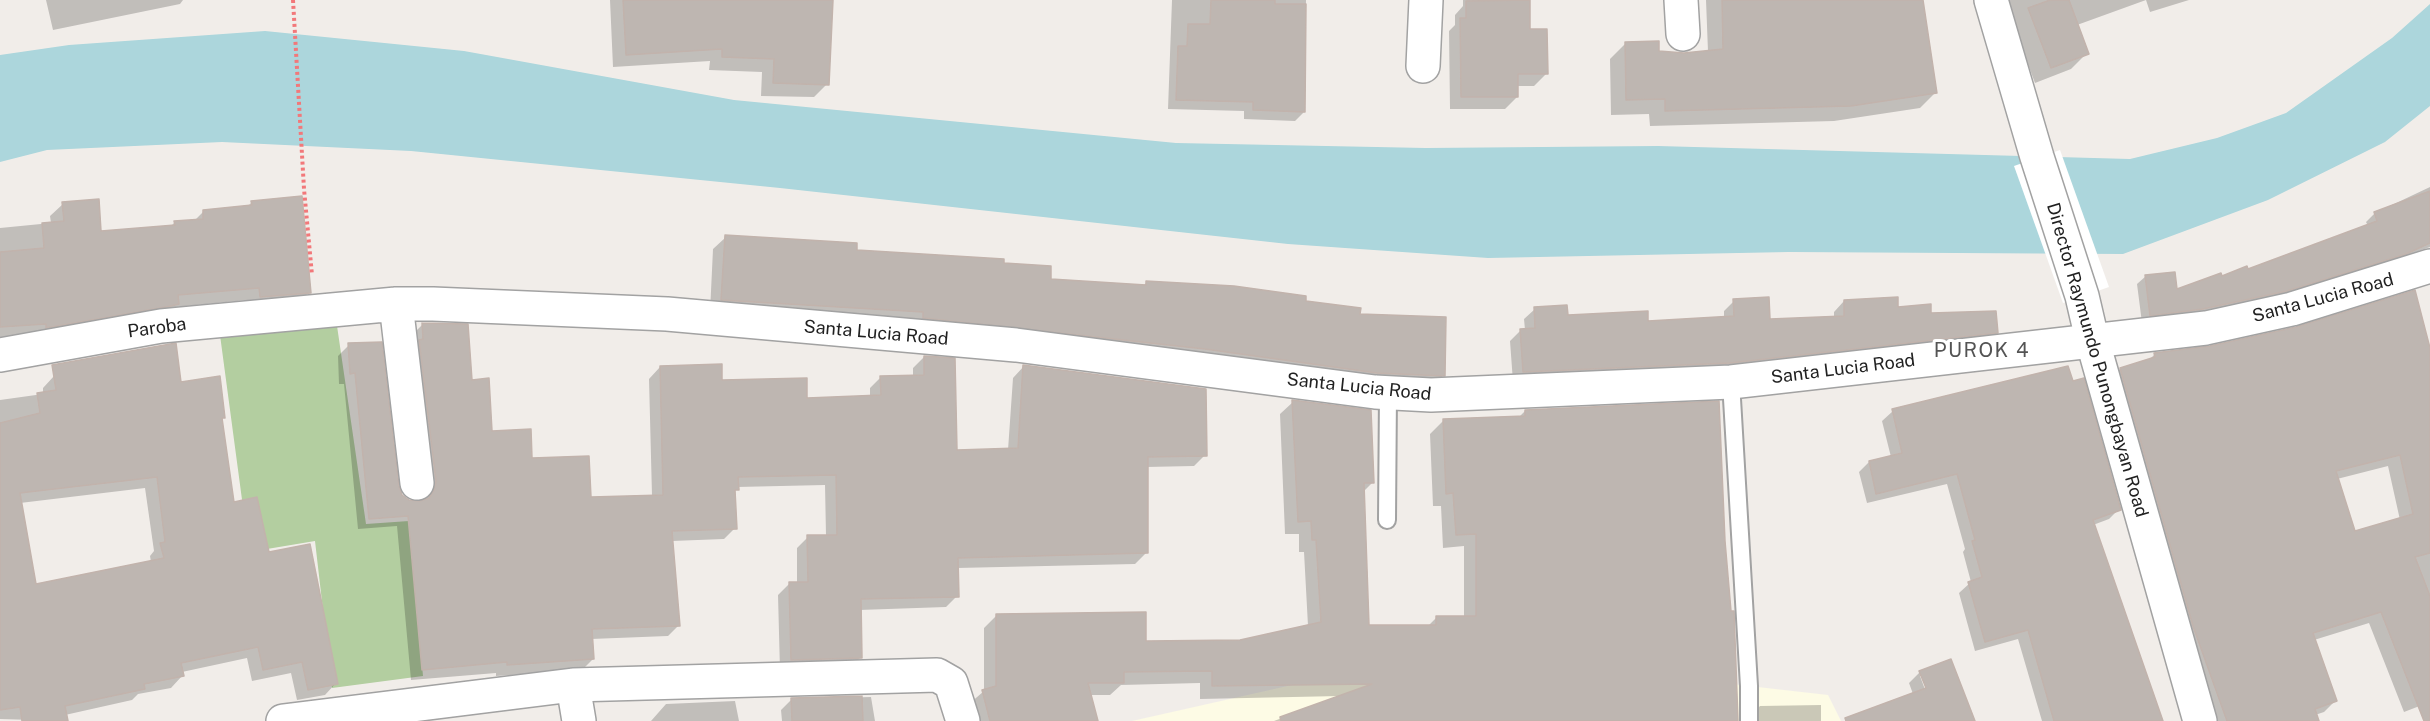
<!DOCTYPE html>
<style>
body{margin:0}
canvas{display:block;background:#f1ede9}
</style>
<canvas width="2430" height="721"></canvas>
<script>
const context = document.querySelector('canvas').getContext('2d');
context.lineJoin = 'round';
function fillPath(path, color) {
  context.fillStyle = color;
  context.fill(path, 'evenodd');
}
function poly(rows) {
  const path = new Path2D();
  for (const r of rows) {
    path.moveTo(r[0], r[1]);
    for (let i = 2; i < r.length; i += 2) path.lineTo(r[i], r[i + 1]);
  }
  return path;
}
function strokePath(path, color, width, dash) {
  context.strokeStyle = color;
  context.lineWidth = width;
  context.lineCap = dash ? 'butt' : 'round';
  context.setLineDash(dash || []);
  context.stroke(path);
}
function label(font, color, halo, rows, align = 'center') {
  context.font = font + ' "Public Sans",sans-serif';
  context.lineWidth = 6;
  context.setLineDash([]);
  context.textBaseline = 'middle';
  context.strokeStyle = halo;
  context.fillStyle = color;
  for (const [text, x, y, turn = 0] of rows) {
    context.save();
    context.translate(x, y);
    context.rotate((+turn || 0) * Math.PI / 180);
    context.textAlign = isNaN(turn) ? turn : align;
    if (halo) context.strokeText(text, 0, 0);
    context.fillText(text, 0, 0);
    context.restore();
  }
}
fillPath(poly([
 [1421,656,1493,657,1828,695,1841,721,1132,721]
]), '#fdfbe5');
fillPath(poly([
 [336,319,366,524,409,521,423,676,332,688,315,541,249,552,220,335]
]), '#b3cea0');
fillPath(poly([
 [2430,4,2430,106,2385,142,2268,200,2123,254,1789,252,1488,258,1288,244,780,188,411,151,222,142,47,150,0,162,0,55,69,45,265,31,464,51,734,100,1176,143,1426,148,1658,146,2130,159,2217,138,2286,113,2392,38]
]), '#acd6dc');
fillPath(poly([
 [2060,150,2109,287,2063,303,2014,166]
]), '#fff');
fillPath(poly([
 [46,0,183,0,180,4,53,30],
 [610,0,831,0,827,84,814,97,761,96,762,72,709,70,710,61,613,67],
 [1172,0,1306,0,1304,112,1295,121,1244,119,1244,111,1168,109],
 [1463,0,1502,0,1528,30,1546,74,1534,86,1517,86,1517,97,1505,109,1450,109,1449,31,1455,25,1455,15,1463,6],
 [1706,0,1921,0,1936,92,1920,108,1834,121,1650,126,1649,114,1611,115,1610,59,1626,43,1658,52,1684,54,1708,52],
 [1994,0,2189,0,2150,12,2146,0,2077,25,2087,53,2071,69,2035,83,2007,8],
 [2430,187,2430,247,2278,299,2142,323,2137,284,2146,276,2176,292,2248,270,2368,226,2366,222,2375,213],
 [252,202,309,292,297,305,248,309,247,300,175,307,165,317,0,340,0,228,51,223,50,216,63,204,100,232,170,227,175,222,194,221,203,212,247,207],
 [726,237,1002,265,1049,281,1143,286,1147,282,1304,302,1358,316,1444,375,1431,387,710,312,713,249],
 [1734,301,1768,321,1834,318,1834,312,1844,301,1930,315,1996,332,1986,343,1718,373,1513,382,1510,341,1521,330,1525,330,1524,319,1535,309,1566,317,1647,322,1724,318,1724,311],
 [423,324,470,381,491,432,590,498,652,496,649,379,660,367,806,399,870,397,870,388,881,377,913,377,913,368,924,357,956,452,1008,450,1013,378,1024,366,1205,455,1194,466,1146,467,1146,553,1135,564,957,568,957,596,946,607,859,610,860,658,849,669,780,671,778,595,789,584,797,584,797,548,808,537,826,536,825,485,737,487,734,492,735,528,724,539,672,541,679,625,668,636,591,639,593,659,582,670,496,676,496,673,411,680,397,526,358,529,344,384,339,384,338,356,349,345,401,496,408,501,424,501,411,336],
 [2430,349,2430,702,2404,712,2369,623,2314,640,2336,700,2324,712,2315,715,2317,721,2211,721,2108,381,2120,369,2149,360,2155,354],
 [2388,466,2400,520,2354,533,2337,479],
 [54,376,180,383,224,417,221,420,232,504,268,554,336,683,325,695,297,700,291,673,252,681,247,658,182,672,182,676,171,688,138,694,132,700,65,715,66,721,0,719,0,400,43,394,43,388],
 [145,488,154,551,150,556,151,562,35,586,20,503],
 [1293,402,1372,483,1363,492,1367,627,1427,627,1437,617,1464,617,1464,546,1443,548,1441,506,1433,506,1430,434,1443,421,1519,417,1525,411,1723,541,1738,721,1274,721,1340,696,1200,699,1200,683,1121,685,1110,695,1090,695,1097,721,974,721,969,704,984,691,984,628,997,615,1145,643,1240,641,1308,626,1304,552,1299,552,1299,534,1285,534,1280,414],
 [1893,411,2119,509,2109,519,2093,525,2162,721,2042,721,2018,639,1975,651,1959,593,1971,582,1963,552,1965,549,1947,484,1867,503,1859,472,1869,462,1891,457,1882,421],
 [1920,672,1973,721,1846,721,1913,694,1909,683],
 [1920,676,1923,676,1930,694,1927,695],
 [871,697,875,721,782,721,781,710,792,699],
 [735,701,739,721,651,721,666,704],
 [1821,705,1821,721,1747,721,1760,706]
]), '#0003');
const building = poly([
 [623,0,833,0,829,85,773,83,774,59,722,57,722,49,626,55,623,0],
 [1211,0,1275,0,1275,4,1306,4,1305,112,1253,110,1253,102,1176,100,1178,46,1187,46,1188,24,1210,24,1211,0],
 [1530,0,1530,29,1547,29,1548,74,1518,74,1518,97,1461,97,1460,18,1466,18,1466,1,1530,0],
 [1722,0,1923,0,1937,93,1851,106,1665,111,1665,99,1626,100,1625,42,1659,41,1659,51,1684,53,1723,49,1722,0],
 [2050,0,2069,0,2089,54,2051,68,2028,8,2050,0],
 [2430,191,2430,243,2406,254,2287,291,2203,309,2150,316,2145,275,2175,272,2177,289,2221,273,2222,276,2247,266,2248,269,2377,221,2374,212,2430,191],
 [302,196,311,293,260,297,259,288,178,295,179,304,171,306,46,328,46,324,0,327,0,252,44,248,42,223,64,221,62,202,99,199,101,231,175,225,174,221,203,219,203,210,252,205,251,201,302,196],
 [725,235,857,243,857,250,1004,259,1004,263,1051,266,1051,279,1146,285,1146,281,1234,286,1306,296,1306,301,1361,308,1360,314,1446,317,1445,376,1377,373,1205,349,923,318,923,312,721,300,725,235],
 [2415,290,2430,348,2430,553,2415,557,2430,596,2430,721,2424,721,2381,612,2313,633,2337,701,2315,709,2319,721,2227,721,2193,626,2120,368,2155,357,2154,353,2210,346,2296,327,2415,290],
 [2400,455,2413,514,2355,531,2336,471,2400,455],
 [1769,297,1770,319,1844,316,1844,300,1898,297,1898,307,1931,304,1931,313,1996,311,1998,333,1730,363,1523,372,1520,329,1535,328,1534,307,1567,305,1568,315,1648,311,1648,321,1734,316,1733,299,1769,297],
 [422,323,468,324,472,380,489,378,492,431,531,429,532,458,589,456,591,497,663,495,660,366,722,364,722,380,807,378,807,398,881,395,880,376,924,375,924,356,955,358,957,450,1018,448,1023,365,1206,389,1207,456,1148,457,1148,553,958,558,959,597,861,599,862,658,791,660,789,582,808,582,807,535,837,535,836,475,738,477,739,490,735,490,737,529,672,531,680,626,592,629,594,659,507,665,507,662,422,670,408,516,369,519,355,373,350,374,348,343,382,342,399,486,402,495,409,500,420,501,429,498,434,490,436,481,419,340,423,339,422,323],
 [176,343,181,382,220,376,225,418,222,418,234,502,257,497,269,552,310,544,338,684,308,690,302,662,263,670,258,647,181,663,184,676,144,684,145,689,65,706,68,721,22,721,20,707,0,710,0,423,40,413,37,393,56,390,52,365,176,343],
 [157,477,165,542,160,543,164,558,36,584,20,493,157,477],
 [2068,366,2073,381,2084,378,2121,510,2093,520,2163,721,2054,721,2028,630,1985,642,1968,582,1982,577,1972,541,1975,540,1957,474,1876,494,1869,461,1902,453,1892,409,2068,366],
 [1292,400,1371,410,1374,483,1364,483,1369,625,1436,625,1436,616,1476,616,1476,534,1456,535,1453,493,1446,494,1443,419,1525,416,1525,410,1719,401,1725,541,1731,611,1734,611,1738,721,1281,721,1280,717,1372,684,1212,686,1212,671,1124,672,1124,683,1088,683,1098,721,990,721,982,690,996,686,996,614,1146,612,1146,641,1240,640,1321,622,1316,540,1312,540,1311,521,1298,522,1292,400],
 [1951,659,1975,721,1846,721,1845,718,1926,688,1919,671,1951,659],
 [862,696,863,721,792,721,791,698,862,696]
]);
fillPath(building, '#beb6b1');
strokePath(building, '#c2b3ac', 1.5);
const service = poly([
 [1731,382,1749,686,1749,721],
 [1387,520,1388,393]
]);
const minor = poly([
 [1681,0,1683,34],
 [1423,66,1426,0],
 [396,304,417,483],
 [0,355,161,326,396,304,433,304,667,314,1016,345,1375,392,1431,395,1731,382,2206,328,2292,309,2430,266],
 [573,685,579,721],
 [283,721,573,685,937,675,951,683,963,721]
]);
const tertiary = poly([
 [1991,0,2037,157,2082,296,2092,339,2200,721]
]);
strokePath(service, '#a2a2a2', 20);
strokePath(minor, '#a2a2a2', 36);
strokePath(tertiary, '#a2a2a2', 36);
strokePath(poly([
 [293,0,304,189,312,275]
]), '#f2787a', 4, [3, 3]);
strokePath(service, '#fff', 16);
strokePath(minor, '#fff', 33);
strokePath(tertiary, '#fff', 33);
label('18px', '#212121', '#fff', [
 ["Santa Lucia Road",2323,298,-15],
 ["Paroba",157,328,-8],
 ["Santa Lucia Road",876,333,5],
 ["Director Raymundo Punongbayan Road",2097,360,74],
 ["Santa Lucia Road",1843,369,-7],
 ["Santa Lucia Road",1359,387,6]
]);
context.letterSpacing = '1.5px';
label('20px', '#545454', '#fff', [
 ["PUROK 4",1982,351]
]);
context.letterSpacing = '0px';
</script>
